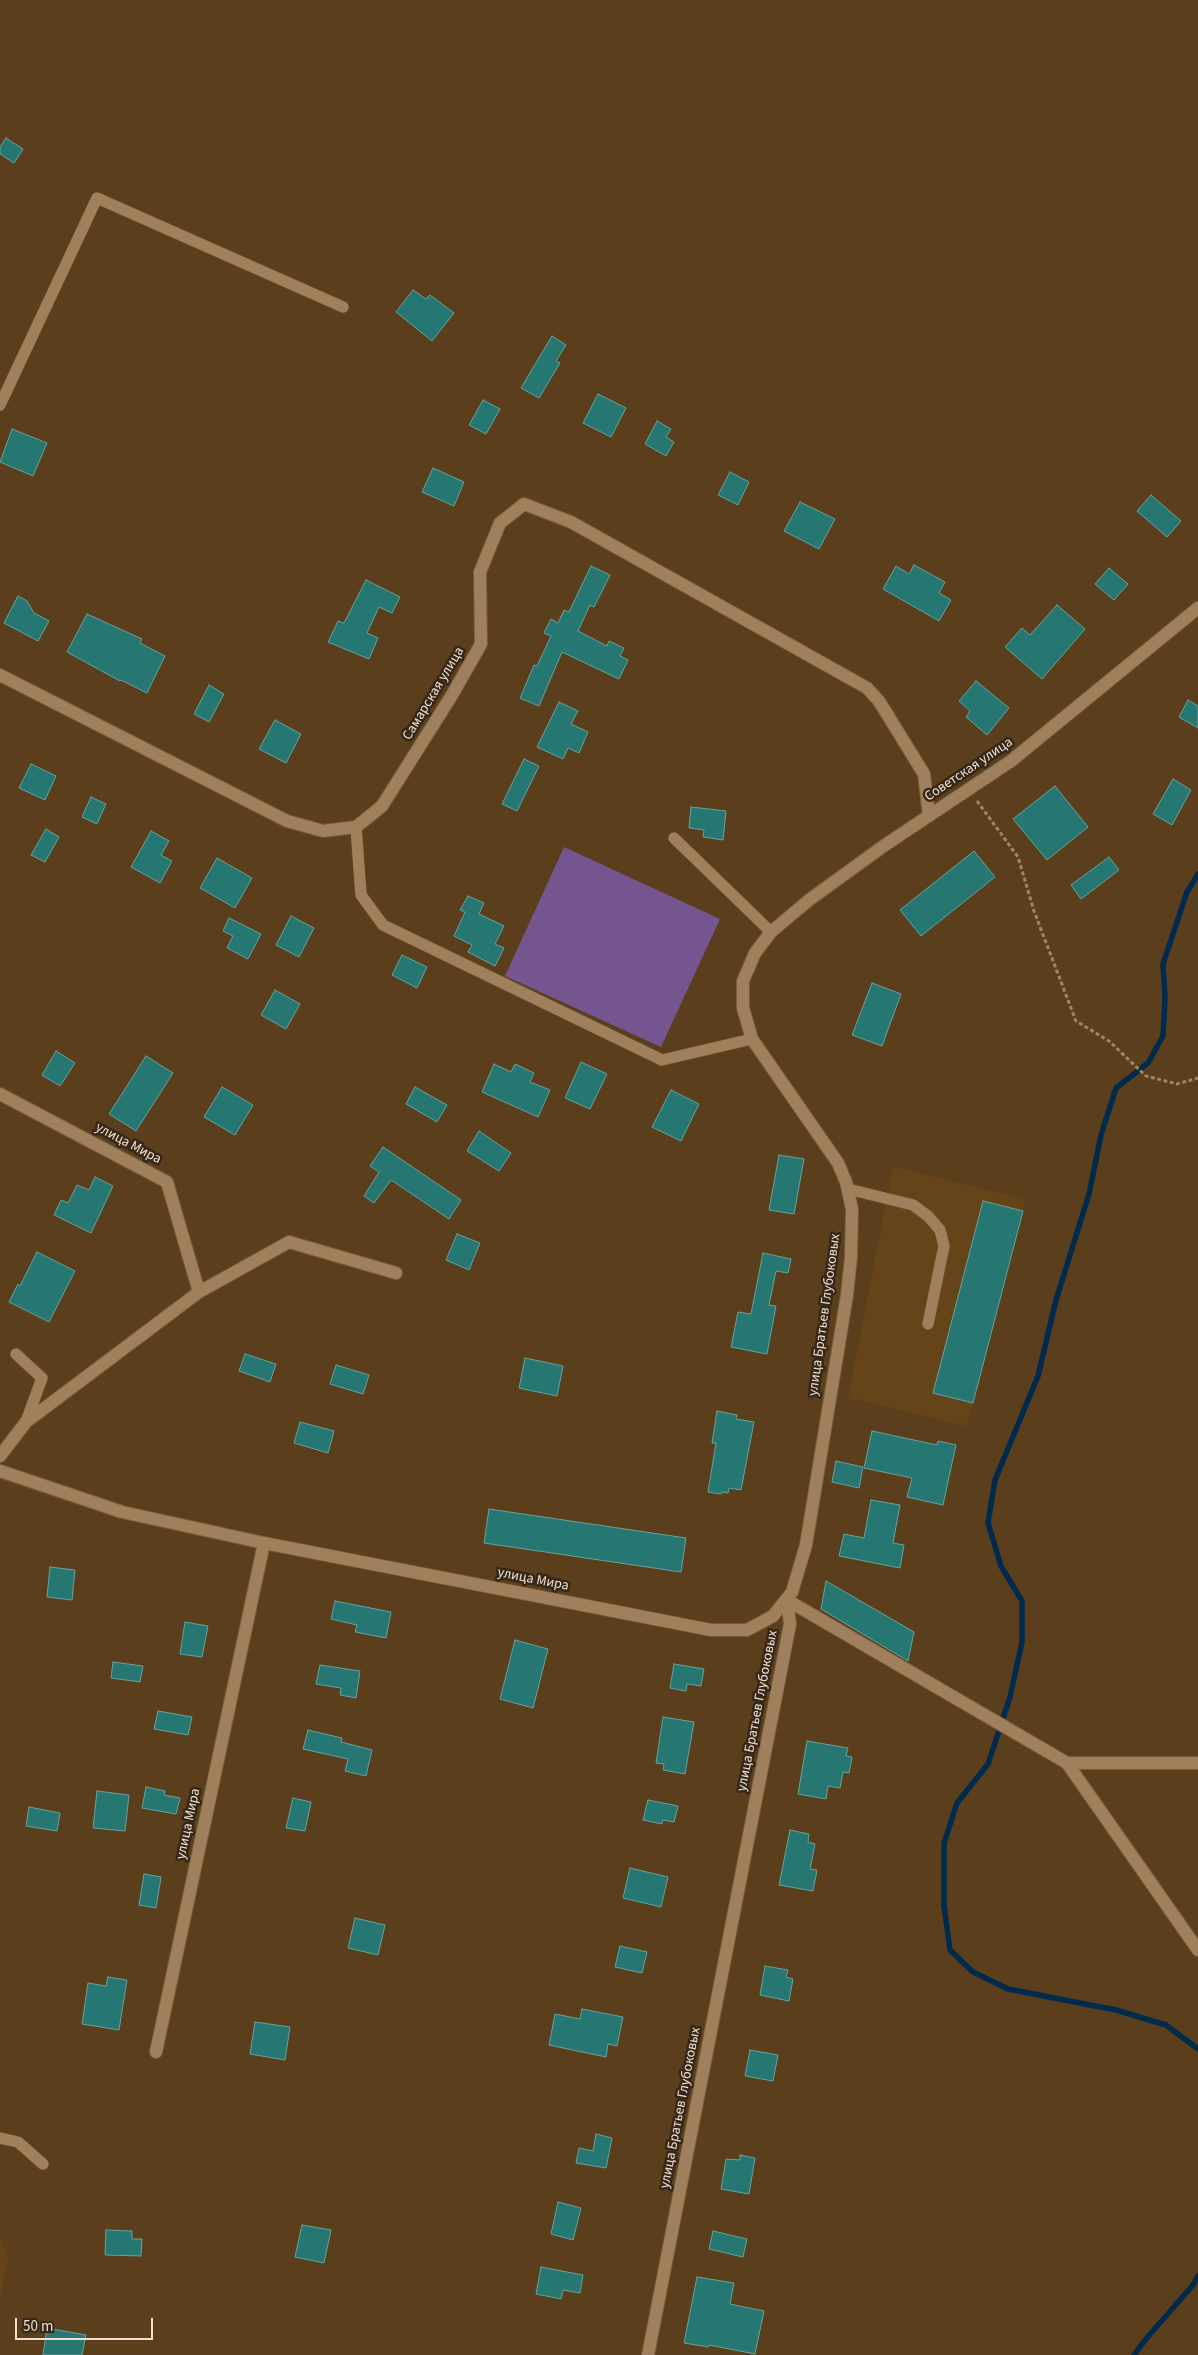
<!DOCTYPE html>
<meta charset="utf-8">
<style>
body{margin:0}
#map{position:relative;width:1198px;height:2355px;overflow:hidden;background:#5b3e1b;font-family:"Source Sans 3",sans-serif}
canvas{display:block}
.scale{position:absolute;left:15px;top:2318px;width:138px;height:22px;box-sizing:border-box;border:2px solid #f2e0cd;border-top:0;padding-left:6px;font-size:15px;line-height:18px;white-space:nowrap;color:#f2e0cd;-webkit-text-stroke:4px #352819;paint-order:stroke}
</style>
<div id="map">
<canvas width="1198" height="2355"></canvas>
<div class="scale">50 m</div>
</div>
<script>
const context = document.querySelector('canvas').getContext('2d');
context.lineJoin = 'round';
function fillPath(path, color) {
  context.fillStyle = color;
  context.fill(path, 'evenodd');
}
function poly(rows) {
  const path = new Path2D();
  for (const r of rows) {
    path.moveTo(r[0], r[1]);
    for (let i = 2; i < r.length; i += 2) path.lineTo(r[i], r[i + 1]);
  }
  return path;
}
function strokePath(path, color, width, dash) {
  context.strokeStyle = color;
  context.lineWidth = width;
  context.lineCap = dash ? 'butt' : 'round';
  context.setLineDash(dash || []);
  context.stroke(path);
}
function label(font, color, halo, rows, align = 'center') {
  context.font = font + ' "Source Sans 3",sans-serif';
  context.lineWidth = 5;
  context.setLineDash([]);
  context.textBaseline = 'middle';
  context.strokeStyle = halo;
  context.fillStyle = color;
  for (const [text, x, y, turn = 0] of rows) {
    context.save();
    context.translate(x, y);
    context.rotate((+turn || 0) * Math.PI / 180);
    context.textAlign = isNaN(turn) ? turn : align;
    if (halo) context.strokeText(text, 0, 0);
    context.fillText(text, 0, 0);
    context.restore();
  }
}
fillPath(poly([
 [893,1166,1025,1200,967,1426,848,1398],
 [0,2236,8,2259,0,2297]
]), '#66441a');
fillPath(poly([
 [564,847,720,919,661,1047,505,976]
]), '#75558f');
strokePath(poly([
 [1198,874,1187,892,1163,964,1165,998,1163,1036,1148,1063,1116,1088,1101,1135,1089,1194,1056,1300,1038,1376,995,1480,988,1523,1001,1566,1022,1601,1022,1642,1010,1697,988,1764,957,1803,944,1843,944,1906,950,1950,973,1972,1008,1989,1116,2010,1166,2025,1198,2049],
 [1134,2355,1145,2340,1193,2285,1198,2276]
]), '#002b4d', 5.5);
const building = poly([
 [6,138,23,149,14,163,0,154,0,147,6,138],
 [413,290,426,299,430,295,454,313,432,341,396,312,413,290],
 [552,336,566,345,556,361,560,363,539,398,521,388,552,336],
 [598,394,626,408,611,437,583,423,598,394],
 [483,400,500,409,486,434,469,425,483,400],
 [657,421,671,429,666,437,674,442,666,456,645,444,657,421],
 [12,429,47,443,33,476,0,462,12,429],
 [433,468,464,482,454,506,422,492,433,468],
 [730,472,749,482,738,505,718,495,730,472],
 [1151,495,1181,521,1167,537,1137,511,1151,495],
 [800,502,835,519,819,549,784,531,800,502],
 [914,565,945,582,939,593,951,600,939,621,883,589,896,566,909,574,914,565],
 [591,566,610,575,594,607,590,605,578,631,607,646,609,641,624,648,620,656,628,660,619,679,562,652,539,706,520,698,534,665,537,666,551,636,544,633,551,619,558,623,564,610,569,612,591,566],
 [1109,568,1128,584,1114,600,1095,584,1109,568],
 [366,580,400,597,392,613,379,607,367,633,378,638,369,659,328,642,338,621,344,623,366,580],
 [18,596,27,601,34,613,49,621,38,641,4,623,18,596],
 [1057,605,1085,629,1042,679,1005,647,1022,628,1030,635,1057,605],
 [87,614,142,639,140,643,165,656,147,693,121,680,120,681,67,652,87,614],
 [976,681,1009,708,987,735,966,717,970,711,959,701,976,681],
 [209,685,224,694,209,722,194,714,209,685],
 [1188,700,1198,706,1198,728,1179,717,1188,700],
 [559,702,578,711,571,724,588,732,579,753,568,748,563,759,537,747,559,702],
 [275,720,301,734,286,763,259,749,275,720],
 [524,759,539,766,517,811,502,804,524,759],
 [31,764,56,776,45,800,19,788,31,764],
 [1173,779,1191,790,1172,825,1153,814,1173,779],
 [1055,786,1088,827,1047,860,1013,819,1055,786],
 [91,797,106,804,97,824,82,817,91,797],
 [691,807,726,811,723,840,703,837,704,830,689,828,691,807],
 [46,829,59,837,45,862,31,855,46,829],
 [151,831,169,841,161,855,172,861,160,883,131,867,151,831],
 [974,851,995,877,921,936,900,910,974,851],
 [1109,857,1119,870,1081,899,1071,885,1109,857],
 [217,858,252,878,235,908,200,888,217,858],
 [468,896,484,903,479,914,504,926,495,944,504,948,495,966,468,952,472,945,454,936,465,912,460,910,468,896],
 [291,916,314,928,299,957,276,945,291,916],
 [229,918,261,934,248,959,227,948,233,936,223,931,229,918],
 [402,955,427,967,417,988,392,975,402,955],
 [872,983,901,994,882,1046,852,1035,872,983],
 [275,990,300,1004,286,1029,261,1015,275,990],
 [56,1051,75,1063,60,1086,42,1075,56,1051],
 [146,1056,173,1073,136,1131,109,1114,146,1056],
 [581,1062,607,1074,590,1109,565,1098,581,1062],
 [494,1064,511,1072,515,1064,534,1073,530,1082,550,1090,538,1117,482,1092,494,1064],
 [222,1087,253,1105,235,1135,204,1117,222,1087],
 [415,1087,447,1105,437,1122,406,1104,415,1087],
 [671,1090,699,1104,681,1141,652,1127,671,1090],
 [479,1131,511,1153,499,1171,467,1151,479,1131],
 [383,1147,461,1200,449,1219,391,1180,374,1203,364,1196,379,1172,370,1166,383,1147],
 [779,1155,804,1159,794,1214,769,1210,779,1155],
 [95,1177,113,1186,91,1233,54,1215,61,1200,68,1203,77,1185,89,1190,95,1177],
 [983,1201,1023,1211,973,1403,933,1393,983,1201],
 [457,1234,480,1243,469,1270,446,1260,457,1234],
 [37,1252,75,1271,49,1322,9,1302,18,1284,20,1286,37,1252],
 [763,1253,791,1259,788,1273,776,1271,769,1305,776,1306,767,1354,731,1347,738,1312,751,1314,763,1253],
 [245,1354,276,1364,270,1382,239,1371,245,1354],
 [525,1358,563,1366,557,1396,519,1388,525,1358],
 [336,1365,369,1375,363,1394,330,1384,336,1365],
 [717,1411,737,1415,736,1419,754,1422,741,1490,729,1488,728,1493,722,1492,721,1494,708,1492,716,1443,712,1443,717,1411],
 [300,1422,334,1431,328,1453,294,1443,300,1422],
 [872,1431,937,1445,938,1441,956,1445,943,1505,907,1497,912,1478,864,1468,872,1431],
 [836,1461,863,1467,859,1488,832,1482,836,1461],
 [871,1500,900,1505,893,1543,904,1545,900,1568,839,1556,844,1534,864,1538,871,1500],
 [489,1509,686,1538,681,1572,484,1543,489,1509],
 [50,1567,75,1570,72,1600,47,1597,50,1567],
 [826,1581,914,1632,908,1661,821,1609,826,1581],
 [335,1601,391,1612,386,1638,355,1632,357,1625,331,1619,335,1601],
 [185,1622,208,1626,202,1657,180,1654,185,1622],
 [515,1640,548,1649,533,1708,500,1699,515,1640],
 [113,1662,143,1666,140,1682,111,1678,113,1662],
 [674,1664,704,1669,701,1686,687,1684,686,1691,670,1688,674,1664],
 [320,1665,360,1671,356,1698,340,1695,341,1688,316,1684,320,1665],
 [158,1711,192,1717,188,1735,154,1729,158,1711],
 [663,1717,694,1722,685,1774,663,1770,664,1764,656,1763,663,1717],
 [308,1730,342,1738,341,1742,372,1750,366,1776,345,1771,348,1759,303,1749,308,1730],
 [807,1741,848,1748,846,1756,852,1757,849,1773,843,1772,840,1788,828,1786,826,1799,798,1794,807,1741],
 [146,1787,165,1791,164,1795,180,1798,176,1814,142,1808,146,1787],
 [97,1791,129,1795,125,1831,93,1828,97,1791],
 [293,1798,311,1802,305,1831,286,1828,293,1798],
 [648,1800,678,1806,674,1822,663,1820,662,1824,643,1820,648,1800],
 [29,1807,60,1813,57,1831,26,1826,29,1807],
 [790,1830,809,1834,808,1842,815,1844,810,1869,817,1870,813,1891,779,1885,790,1830],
 [630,1868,668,1877,661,1907,623,1898,630,1868],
 [144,1874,161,1877,156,1908,139,1905,144,1874],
 [355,1918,385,1925,378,1955,348,1948,355,1918],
 [620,1946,647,1952,642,1973,615,1967,620,1946],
 [765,1966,788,1970,786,1977,793,1979,789,2001,760,1995,765,1966],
 [108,1977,127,1980,119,2030,82,2024,88,1983,106,1986,108,1977],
 [582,2009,623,2017,617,2046,608,2044,606,2057,549,2045,555,2014,580,2019,582,2009],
 [255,2022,290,2027,285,2060,250,2054,255,2022],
 [750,2050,778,2055,773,2081,745,2076,750,2050],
 [596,2134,612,2138,606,2168,576,2163,579,2148,593,2151,596,2134],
 [740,2155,755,2158,749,2194,721,2189,726,2159,740,2160,740,2155],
 [558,2202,581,2208,573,2240,551,2234,558,2202],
 [302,2225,331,2230,324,2263,295,2257,302,2225],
 [106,2230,132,2231,132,2239,142,2239,141,2256,105,2255,106,2230],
 [713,2231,747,2239,743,2257,709,2249,713,2231],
 [541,2267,583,2275,580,2293,563,2290,561,2299,536,2294,541,2267],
 [697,2277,734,2283,730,2304,764,2311,755,2354,709,2345,708,2347,684,2343,697,2277],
 [47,2328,86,2335,82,2355,43,2355,47,2328]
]);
fillPath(building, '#267772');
strokePath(building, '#66a39e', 1);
const lane = poly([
 [0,405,97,198,343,307],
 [356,827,361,895,383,925,662,1060,752,1039],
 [674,838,771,932],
 [848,1189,913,1205,928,1216,940,1230,944,1246,928,1324],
 [16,1354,42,1378,26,1422],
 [0,2138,18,2142,43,2164]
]);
const street = poly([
 [0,675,287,821,323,831,356,827,382,806,452,695,481,644,480,572,500,523,524,504,571,522,867,688,879,701,924,774,929,816],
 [0,1094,167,1182,199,1292],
 [0,1456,26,1422,199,1292,289,1242,396,1273],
 [787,1600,1067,1763,1198,1763],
 [1067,1763,1198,1950],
 [156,2052,264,1543],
 [648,2355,790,1624,787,1600]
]);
const secondary = poly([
 [0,1471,122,1512,264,1543,711,1630,747,1630,773,1616,792,1592,806,1545,847,1295,851,1257,852,1209,846,1182,838,1163,752,1039,743,1008,743,981,755,953,771,932,809,900,885,845,1011,761,1198,608]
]);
strokePath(lane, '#755c3e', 12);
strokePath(street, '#755c3e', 14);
strokePath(secondary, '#755c3e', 14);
strokePath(poly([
 [977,801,1018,857,1034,911,1076,1021,1109,1041,1146,1076,1177,1084,1198,1078]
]), '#9d8569', 3, [4, 2.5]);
strokePath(lane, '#a0805c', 11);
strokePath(street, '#a0805c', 12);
strokePath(secondary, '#a0805c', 12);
label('14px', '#f2e0cd', '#352819', [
 ["Самарская улица",434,694,-59],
 ["Советская улица",969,770,-34],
 ["улица Мира",128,1144,28],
 ["улица Братьев Глубоковых",825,1315,-82],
 ["улица Мира",533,1580,11],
 ["улица Братьев Глубоковых",758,1711,-79],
 ["улица Мира",189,1824,-78],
 ["улица Братьев Глубоковых",681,2108,-79]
]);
</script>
